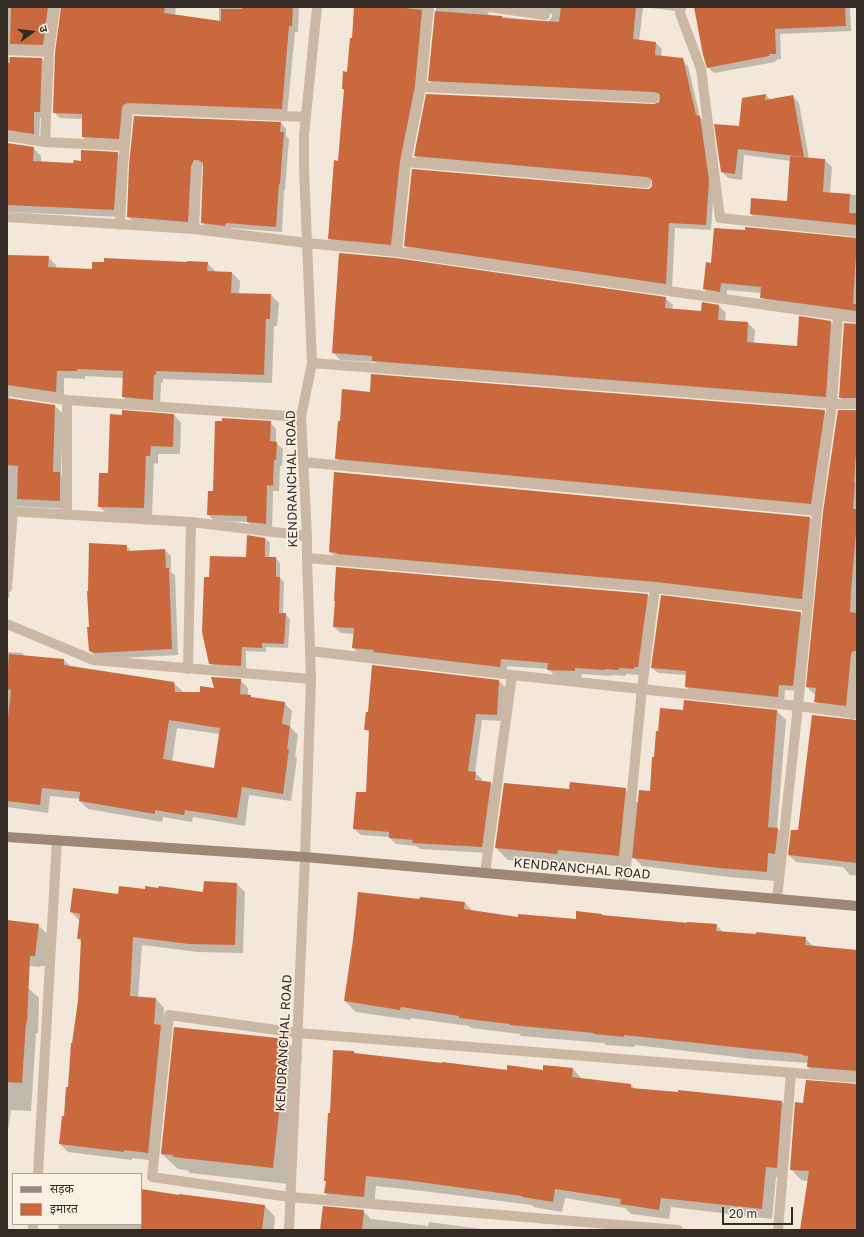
<!DOCTYPE html>
<meta charset="utf-8">
<style>
body{margin:0}
#map{position:relative;width:864px;height:1237px;overflow:hidden;background:#f2e7d8;font-family:"Golos Text","Noto Sans Devanagari",sans-serif}
canvas{display:block}
.frame{position:absolute;inset:0;border:8px solid #352c26;pointer-events:none}
.legend{position:absolute;left:12px;top:1173px;width:130px;height:52px;box-sizing:border-box;background:#faf1e4;border:1px solid #aba298;margin:0;padding:5px 7px;list-style:none;font-size:12px;color:#352c26}
.legend li{display:flex;align-items:center;gap:8px;height:20px}
.legend b{width:20px;border:1px solid #aba298}
.north{position:absolute;left:12px;top:12px;width:40px;height:40px;-webkit-text-stroke:3px #faf1e4;paint-order:stroke;rotate:75deg;font-size:11px;font-weight:700;line-height:16px;text-align:center;color:#352c26}
.north::after{content:'';display:block;margin:auto;width:14px;height:18px;background:#352c26;clip-path:polygon(50% 0,100% 100%,50% 72%,0 100%)}
.scale{position:absolute;left:722px;top:1207px;width:71px;height:18px;box-sizing:border-box;border:2px solid #352c26;border-top:0;padding-left:5px;font-size:12px;line-height:14px;white-space:nowrap;color:#352c26;-webkit-text-stroke:3px #faf1e4;paint-order:stroke}
</style>
<div id="map">
<canvas width="864" height="1237"></canvas>
<div class="frame"></div>
<ul class="legend">
<li><b style="height:5px;background:#9e8775"></b>सड़क</li>
<li><b style="height:11px;background:#ca693e"></b>इमारत</li>
</ul>
<div class="north">उ</div>
<div class="scale">20 m</div>
</div>
<script>
const context = document.querySelector('canvas').getContext('2d');
context.lineJoin = 'round';
function fillPath(path, color) {
  context.fillStyle = color;
  context.fill(path, 'evenodd');
}
function poly(rows) {
  const path = new Path2D();
  for (const r of rows) {
    path.moveTo(r[0], r[1]);
    for (let i = 2; i < r.length; i += 2) path.lineTo(r[i], r[i + 1]);
  }
  return path;
}
function strokePath(path, color, width, dash) {
  context.strokeStyle = color;
  context.lineWidth = width;
  context.lineCap = dash ? 'butt' : 'round';
  context.setLineDash(dash || []);
  context.stroke(path);
}
function label(font, color, halo, rows, align = 'center') {
  context.font = font + ' "Golos Text",sans-serif';
  context.lineWidth = 3.5;
  context.setLineDash([]);
  context.textBaseline = 'middle';
  context.strokeStyle = halo;
  context.fillStyle = color;
  for (const [text, x, y, turn = 0] of rows) {
    context.save();
    context.translate(x, y);
    context.rotate((+turn || 0) * Math.PI / 180);
    context.textAlign = isNaN(turn) ? turn : align;
    if (halo) context.strokeText(text, 0, 0);
    context.fillText(text, 0, 0);
    context.restore();
  }
}
fillPath(poly([
 [7,7,58,7,49,51,7,53],
 [62,7,176,7,175,15,219,22,219,7,299,7,298,32,295,32,287,115,129,111,124,145,89,143,83,137,83,119,60,118,54,112],
 [355,7,434,7,397,250,335,244,329,238,339,162,345,91,343,89,348,73,353,39],
 [436,7,494,7,490,8,488,13,489,15,544,22,548,22,552,17,552,14,503,7,643,7,639,41,656,43,662,49,661,57,682,59,688,66,700,117,706,123,714,187,711,230,675,228,672,289,411,252,405,246,650,190,653,184,653,182,421,162,415,156,658,104,661,99,661,97,435,86,429,80],
 [643,7,677,7,676,11],
 [712,7,849,7,850,8,851,31,780,34,781,59,776,60,775,62,714,73,708,67],
 [7,57,42,59,48,65,45,118,40,118,39,139,7,137],
 [766,95,771,100,793,96,799,103,809,159,825,160,832,167,830,193,857,195,857,231,758,221,751,214,752,199,788,202,791,161,744,155,742,180,728,178,722,172,739,128],
 [281,123,286,129,286,136,289,139,285,190,284,190,282,232,231,228,231,232,208,229,202,223,204,165,199,166,193,227,134,222,128,217,130,166],
 [7,144,33,148,41,156,41,162,74,164,117,153,125,161,122,217,7,212],
 [856,239,857,317,768,304,762,297,762,293,727,290,727,298,711,296,704,289,712,264],
 [7,256,48,257,56,265,56,269,93,270,207,263,215,271,215,273,232,273,240,281,239,294,271,295,279,303,277,326,274,326,272,383,163,379,163,383,161,382,160,407,131,405,123,397,124,378,85,376,85,379,64,378,64,399,10,395,8,399,55,406,63,414,61,474,68,482,68,509,12,506,12,546,9,598,7,598],
 [665,298,673,305,672,310,702,312,719,306,726,313,725,321,748,323,755,330,754,343,798,347,831,322,838,329,833,404,380,368,375,362,340,360,333,352],
 [857,325,857,404,847,404,840,397],
 [371,393,824,411,829,416,816,508,341,463,336,458],
 [857,411,857,664,853,712,822,708,815,701,816,694,814,694,807,687],
 [174,415,181,423,180,454,158,454,158,464,154,463,152,516,107,514,99,506,109,474],
 [270,422,276,429,276,443,283,449,282,466,280,466,279,491,273,491,272,530,254,528,248,522,214,521,208,514,214,492],
 [809,518,815,523,807,604,336,557,330,552],
 [247,536,265,538,270,543,269,558,276,558,280,563,280,578,284,582,283,614,285,614,290,619,288,648,266,647,266,652,246,651,246,671,214,668,210,663,210,578,247,558],
 [126,546,132,552,165,550,171,556,171,572,175,575,178,655,101,659,96,657,90,651,91,628],
 [647,595,654,602,640,675,626,674,626,676,612,675,612,676,582,674,581,678,555,676,548,669,507,666,507,673,360,654,353,648,354,634,341,633,334,627],
 [800,613,806,618,799,691,785,690,784,702,691,692,686,687,686,675,658,673,652,668],
 [7,652,22,653,25,656,64,660,71,667,174,683,182,691,182,693,201,693,240,680,248,688,248,696,252,698,284,703,292,711,290,727,298,735,295,756,297,758,291,801,249,795,245,826,193,817,192,822,163,817,162,822,88,809,80,801,80,799,50,796,48,813,7,807],
 [177,728,220,734,215,769,172,762],
 [373,666,499,681,506,688,503,721,482,720,475,773,482,779,482,782,490,783,497,789,488,853,420,849,416,846,396,844,389,837,361,835,354,829,367,793,370,733,365,729,369,713],
 [684,701,777,711,786,720,777,829,787,838,775,881,729,877,642,866,632,856,631,868,569,861,569,866,508,860,496,848,570,791,625,789,638,803,651,792,659,732,684,711],
 [857,721,857,876,850,875,843,867,796,862,789,855,799,831],
 [237,884,245,892,243,953,198,952,142,945,138,998,156,999,164,1008,163,1028,169,1035,156,1161,132,1158,132,1160,68,1152,60,1144,69,1088,80,989,82,943,78,938,80,921,71,912,119,895,146,890,204,893],
 [420,900,465,903,473,911,518,918,576,921,603,916,716,925,723,932,805,938,814,947,857,951,857,1081,819,1078,808,1067,808,1063,754,1059,635,1045,634,1047,605,1045,604,1043,521,1036,520,1034,471,1028,469,1026,411,1018,411,1020,356,1012,345,1001],
 [7,920,38,925,49,936,45,966,40,966,40,967,7,963],
 [7,987,28,988,39,998,38,1033,36,1033,31,1111,11,1110,7,1138],
 [286,1040,302,1056,288,1184,190,1173,187,1170,178,1169,162,1154],
 [354,1052,356,1054,508,1071,544,1071,573,1069,582,1079,631,1085,635,1089,782,1102,792,1112,786,1178,776,1177,772,1219,671,1207,669,1219,631,1214,625,1208,565,1198,562,1212,533,1207,532,1205,423,1191,376,1186,374,1206,336,1203,325,1193,327,1182,325,1180,331,1114],
 [796,1103,857,1230,801,1230,808,1181,801,1180,791,1169],
 [141,1191,265,1206,275,1217,274,1230,58,1230,59,1224,141,1224],
 [363,1211,371,1219,428,1226,429,1222,488,1230,321,1230]
]), '#0003');
fillPath(poly([
 [11,7,48,7,43,45,10,44],
 [61,7,165,7,164,13,221,21,221,9,242,9,242,7,293,7,292,26,289,26,282,109,128,103,123,105,122,108,119,139,82,137,82,114,53,113,55,53],
 [354,7,384,8,384,7,398,7,422,10,415,86,400,161,391,245,328,239,334,160,338,161,344,89,342,89,343,71,347,72,350,38,352,38],
 [561,7,636,7,633,39,656,42,655,55,683,58,696,115,700,116,709,180,706,225,669,223,666,284,404,246,412,169,645,189,649,189,652,186,652,180,647,177,414,156,426,94,654,104,659,102,660,95,658,93,654,92,428,81,435,11,502,16,502,18,559,22],
 [694,7,845,7,846,26,775,29,776,54,770,54,769,56,707,68,703,55],
 [10,57,42,58,40,112,34,112,34,134,7,130,7,63,10,63],
 [766,94,765,100,793,95,804,157,738,149,735,174,721,172,714,124,739,126,742,98],
 [134,116,281,122,280,132,284,132,280,184,279,184,276,227,226,223,225,226,201,223,203,166,203,163,198,160,194,160,191,166,188,222,127,217,129,165],
 [7,143,34,147,33,161,73,163,74,160,81,161,81,150,118,152,114,210,7,205],
 [790,156,825,159,823,192,850,194,849,213,857,213,857,225,750,214,751,198,787,201],
 [745,227,857,238,853,304,857,304,857,311,760,298,761,287,721,283,720,292,703,289,706,262,711,263,714,228,745,230],
 [339,253,396,258,666,297,665,308,701,311,702,302,719,305,718,320,748,322,747,342,797,346,799,316,831,321,826,397,372,361,372,356,332,353],
 [7,255,49,256,48,267,92,269,92,262,104,262,104,258,187,262,187,261,208,262,207,271,232,272,231,293,271,294,270,319,266,319,264,375,156,371,156,375,154,375,153,400,122,397,123,371,77,369,77,371,57,371,56,392,7,385],
 [844,323,857,324,857,398,839,398],
 [371,374,825,410,811,504,335,459,338,421,340,421,342,389,370,392],
 [7,398,55,405,53,472,60,472,60,501,17,499,18,466,7,465],
 [122,410,174,414,173,447,151,446,150,456,146,456,144,508,98,507,99,473,108,473,110,414,122,415],
 [838,410,857,410,857,439,854,482,855,482,853,509,857,509,857,521,851,591,850,612,857,613,857,650,852,652,851,655,846,706,814,702,816,688,806,687,823,512],
 [222,418,271,421,270,441,277,442,276,460,274,460,273,486,267,485,266,524,247,522,247,516,207,515,208,491,213,491,215,421,222,421],
 [334,472,810,517,802,599,656,582,337,554,337,553,329,552],
 [247,535,265,538,265,557,276,557,276,577,280,577,279,613,286,613,284,644,262,643,262,648,242,647,241,666,209,664,202,632,204,577,209,577,210,556,246,557],
 [89,543,127,545,127,551,165,549,166,568,169,568,172,649,94,653,89,651,87,627,89,627,87,591,88,591],
 [336,567,648,594,638,667,634,667,634,669,619,668,619,670,605,669,605,670,575,668,575,671,547,670,548,663,501,659,500,667,373,652,374,650,352,648,354,628,333,627,335,601,334,601],
 [661,595,801,612,793,686,779,685,778,697,685,687,686,671,651,668],
 [9,654,64,659,64,665,174,682,175,692,200,692,200,686,214,688,211,677,241,679,240,694,251,695,251,697,285,702,282,724,290,726,287,749,289,749,283,794,242,787,237,818,185,810,184,815,155,810,155,814,79,801,80,792,42,788,40,805,7,801,7,726,11,690,7,689,7,669,8,669],
 [169,720,220,728,214,768,163,759],
 [372,665,499,680,497,715,476,714,468,771,476,772,475,780,491,782,482,847,412,843,413,840,389,838,389,832,353,829,356,792,366,792,369,730,364,730,366,712,368,712],
 [684,700,777,710,768,827,778,828,775,854,768,853,767,872,719,868,632,858,639,790,650,791,652,757,654,757,656,731,658,731,660,708,683,710],
 [812,715,857,720,857,863,788,855,791,830,798,830],
 [570,782,626,788,619,856,558,850,557,854,495,848,504,783,569,789],
 [204,881,237,883,235,945,189,944,133,937,130,996,156,998,154,1024,161,1025,148,1153,124,1150,124,1152,59,1144,62,1116,64,1116,66,1087,68,1087,71,1043,72,1043,78,1001,81,939,77,939,80,914,70,912,73,888,118,894,119,886,145,889,145,886,158,888,159,886,203,892],
 [358,892,419,899,420,897,465,902,464,909,518,917,518,914,576,919,576,911,602,914,602,915,687,923,687,922,717,924,716,931,756,934,756,932,806,937,805,945,857,950,857,1071,807,1067,808,1056,802,1055,802,1054,742,1048,624,1035,624,1037,594,1034,594,1033,510,1025,510,1024,459,1018,459,1016,401,1007,400,1010,344,1001,353,940],
 [7,920,39,924,35,956,30,956,27,1023,26,1023,22,1083,7,1082],
 [174,1027,287,1039,273,1168,173,1157,173,1155,161,1154],
 [333,1050,354,1051,354,1053,442,1063,442,1062,507,1070,507,1065,543,1070,543,1065,573,1068,572,1077,631,1084,631,1088,678,1092,678,1090,782,1101,777,1168,766,1167,762,1209,661,1198,659,1210,620,1204,621,1199,555,1189,553,1202,522,1197,522,1196,412,1181,366,1176,364,1197,324,1193,326,1181,324,1181,328,1113,330,1113],
 [806,1080,857,1084,857,1230,800,1230,809,1171,790,1170,795,1102,803,1103],
 [141,1189,179,1195,179,1194,265,1205,262,1230,141,1230],
 [323,1206,364,1210,362,1230,320,1230]
]), '#ca693e');
strokePath(poly([
 [489,7,545,15],
 [681,7,680,13,701,69,720,218,857,232],
 [7,50,49,52],
 [421,87,654,98],
 [7,136,45,142,124,146],
 [45,142,49,52,55,7],
 [406,162,646,183],
 [7,217,194,229,307,243,397,252,857,318],
 [120,225,123,165,128,109,306,117],
 [194,229,197,166],
 [397,252,406,162,421,87,429,7],
 [312,363,832,404,857,404],
 [7,391,67,400,301,417],
 [67,400,67,515],
 [303,462,817,511],
 [7,511,191,522,307,536],
 [307,558,655,588,808,606],
 [7,588,13,511],
 [7,624,93,660,311,679],
 [310,651,512,675,798,706,857,714],
 [188,669,191,522],
 [852,714,857,656],
 [485,873,512,675],
 [623,885,642,688,655,588],
 [777,899,798,706,817,511,832,404,838,316],
 [38,1174,57,840],
 [33,1230,33,1224],
 [289,1230,305,857,311,679,307,558,307,536,301,417,312,363,304,169,304,135,317,7],
 [678,1230,290,1197,152,1177,169,1015,298,1033,857,1078],
 [778,1230,791,1073]
]), '#cab8a4', 10);
strokePath(poly([
 [7,837,305,857,857,906]
]), '#9e8775', 10);
label('13px', '#352c26', '#faf1e4', [
 ["KENDRANCHAL ROAD",292,479,-91],
 ["KENDRANCHAL ROAD",582,869,5],
 ["KENDRANCHAL ROAD",284,1043,-87]
]);
</script>
